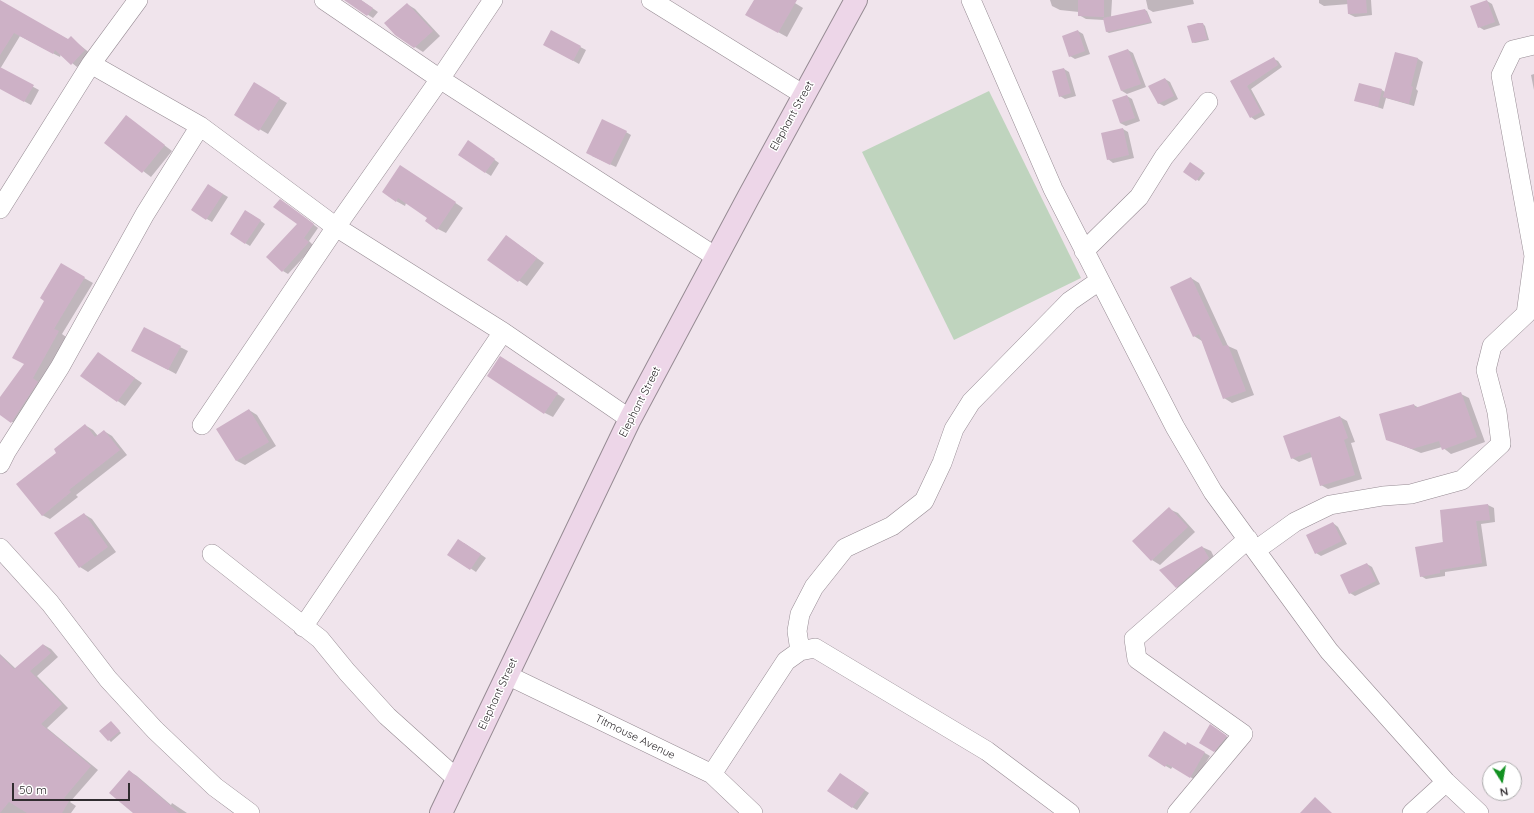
<!DOCTYPE html>
<style>
body{margin:0}
#map{position:relative;width:1534px;height:813px;overflow:hidden;background:#f0e4ec;font-family:Quicksand,sans-serif}
canvas{display:block}
.north{position:absolute;left:1482px;top:761px;width:40px;height:40px;box-sizing:border-box;background:#fff;border:1px solid #acabac;border-radius:50%;rotate:169deg;font-size:11px;font-weight:700;line-height:16px;text-align:center;color:#302c2f}
.north::after{content:'';display:block;margin:auto;width:14px;height:18px;background:#129121;clip-path:polygon(50% 0,100% 100%,50% 72%,0 100%)}
.scale{position:absolute;left:12px;top:783px;width:118px;height:18px;box-sizing:border-box;border:2px solid #302c2f;border-top:0;padding-left:5px;font-size:12px;line-height:14px;white-space:nowrap;color:#302c2f;-webkit-text-stroke:3px #fff;paint-order:stroke}
</style>
<div id="map">
<canvas width="1534" height="813"></canvas>
<div class="north">N</div>
<div class="scale">50 m</div>
</div>
<script>
const context = document.querySelector('canvas').getContext('2d');
context.lineJoin = 'round';
function fillPath(path, color) {
  context.fillStyle = color;
  context.fill(path, 'evenodd');
}
function poly(rows) {
  const path = new Path2D();
  for (const r of rows) {
    path.moveTo(r[0], r[1]);
    for (let i = 2; i < r.length; i += 2) path.lineTo(r[i], r[i + 1]);
  }
  return path;
}
function strokePath(path, color, width, dash) {
  context.strokeStyle = color;
  context.lineWidth = width;
  context.lineCap = dash ? 'butt' : 'round';
  context.setLineDash(dash || []);
  context.stroke(path);
}
function label(font, color, halo, rows, align = 'center') {
  context.font = font + ' Quicksand,sans-serif';
  context.lineWidth = 3;
  context.setLineDash([]);
  context.textBaseline = 'middle';
  context.strokeStyle = halo;
  context.fillStyle = color;
  for (const [text, x, y, turn = 0] of rows) {
    context.save();
    context.translate(x, y);
    context.rotate((+turn || 0) * Math.PI / 180);
    context.textAlign = isNaN(turn) ? turn : align;
    if (halo) context.strokeText(text, 0, 0);
    context.fillText(text, 0, 0);
    context.restore();
  }
}
fillPath(poly([
 [989,91,1081,278,954,340,862,152]
]), '#bfd4be');
fillPath(poly([
 [345,0,361,0,378,12,373,18],
 [755,0,790,0,803,8,787,37,747,15],
 [1050,0,1112,0,1111,17,1145,10,1147,11,1152,23,1109,33,1107,32,1104,20,1086,19,1079,15,1079,12,1060,10,1052,6],
 [1146,0,1193,0,1194,4,1153,12,1148,9],
 [1319,0,1371,0,1372,15,1355,17,1349,14,1349,4,1324,6,1319,3],
 [1487,1,1492,4,1500,25,1484,30,1479,27],
 [0,2,69,40,71,38,91,54,77,67,61,54,60,57,20,36,0,69],
 [407,4,415,9,440,36,423,52,415,47],
 [1203,24,1205,26,1209,40,1195,43,1192,42],
 [1078,31,1083,34,1090,54,1075,59,1070,56],
 [552,32,586,50,579,64,545,45],
 [1128,50,1133,53,1146,87,1127,94,1122,91],
 [1417,58,1423,62,1416,89,1418,91,1414,106,1386,98,1383,109,1356,100,1382,90,1385,92],
 [1274,59,1278,61,1282,67,1251,89,1265,115,1255,120,1251,117,1231,82],
 [0,69,39,90,31,105,0,88],
 [1064,69,1069,72,1076,96,1065,99,1060,96],
 [1534,74,1534,90,1531,75],
 [1165,79,1170,82,1178,99,1164,106,1158,103],
 [255,84,287,103,268,134,235,115],
 [1127,96,1132,99,1140,121,1126,126,1120,123],
 [127,117,172,151,151,177,106,143],
 [1123,129,1128,132,1134,158,1113,163,1108,159],
 [626,132,631,135,616,167,592,156],
 [474,145,499,163,491,176,459,155],
 [1190,164,1205,173,1199,181,1185,172],
 [408,171,463,208,446,233,438,229,428,217,406,203,405,206,396,201],
 [208,185,228,197,212,222,192,210],
 [285,203,318,228,309,241,314,246,288,274,283,271,299,224],
 [251,214,265,224,250,246,245,243],
 [506,236,544,263,527,286,489,260],
 [61,265,93,283,62,334,66,337,20,427,0,414,0,399,25,364,46,300],
 [1191,278,1199,283,1228,346,1237,350,1254,395,1232,403,1224,398,1202,341,1194,336],
 [180,347,188,351,176,374,141,355],
 [98,353,142,383,125,406,81,376],
 [509,362,565,399,553,417,545,413],
 [1461,394,1469,398,1485,442,1451,454,1442,447,1421,453,1387,439,1414,405,1419,408],
 [249,410,257,415,276,446,245,465,237,461],
 [1340,417,1347,421,1355,442,1351,443,1362,479,1328,489,1321,485,1312,457,1299,462,1292,458],
 [85,425,93,430,98,436,104,431,112,436,127,455,76,495,78,497,50,519,42,515,57,453],
 [1488,505,1494,508,1495,522,1481,524,1487,566,1445,572,1445,576,1426,579,1421,576,1443,544,1441,511],
 [1169,509,1178,513,1195,532,1160,565,1152,560],
 [84,514,92,519,116,552,88,572,80,567],
 [1333,523,1338,527,1347,544,1321,556,1316,553],
 [464,543,486,558,476,572,449,554],
 [1202,547,1211,551,1217,563,1185,592,1176,587],
 [1367,564,1372,567,1380,584,1355,596,1350,593],
 [44,645,51,649,58,657,37,676,68,708,47,728,98,770,70,802,76,806,71,813,0,813,0,654,16,669],
 [113,724,121,733,111,742,109,740],
 [1216,729,1231,740,1219,754,1200,743],
 [1188,743,1210,756,1195,780,1173,766,1171,769,1149,756,1186,746],
 [129,771,137,776,171,805,172,803,187,813,135,813],
 [845,777,869,793,857,810,852,807]
]), '#0003');
fillPath(poly([
 [0,0,68,39,71,36,85,50,71,65,55,50,53,54,14,33,0,55],
 [344,0,361,0,373,8,367,16],
 [754,0,797,0,778,33,745,15],
 [1078,0,1104,0,1104,17,1078,16],
 [1347,0,1366,0,1367,13,1348,14],
 [1487,0,1495,22,1478,28,1470,6],
 [407,3,433,31,414,48,395,35,384,23],
 [1145,9,1151,22,1106,32,1103,18],
 [1198,23,1203,23,1207,39,1192,43,1187,26],
 [551,30,581,46,573,61,543,45],
 [1078,30,1085,51,1069,57,1062,36],
 [1128,49,1141,84,1121,91,1108,56],
 [1395,52,1418,58,1411,86,1413,87,1409,104,1383,97],
 [1274,57,1278,65,1247,86,1261,112,1250,118,1230,81],
 [0,67,34,85,24,102,0,89],
 [1064,68,1071,93,1059,97,1052,71],
 [1165,78,1174,96,1158,104,1148,86],
 [254,82,280,98,259,131,234,115],
 [1359,83,1382,89,1378,107,1354,101],
 [1127,95,1135,118,1120,123,1112,100],
 [126,115,165,145,142,173,104,143],
 [602,119,627,131,610,165,586,153],
 [1123,128,1129,155,1107,160,1101,133],
 [468,140,495,159,485,173,458,155],
 [1190,162,1203,171,1196,181,1183,172],
 [400,165,456,202,437,230,425,221,427,218,398,198,396,202,382,192],
 [208,184,223,194,206,220,191,210],
 [280,199,314,224,304,238,309,242,282,272,266,257,297,224,273,207],
 [245,210,261,220,245,244,230,234],
 [506,235,537,258,518,282,487,260],
 [61,263,85,277,54,329,59,331,33,378,38,382,11,423,0,415,0,397,24,364,12,358,44,301,40,298],
 [1191,277,1223,346,1228,345,1246,391,1223,399,1199,334,1193,337,1170,287],
 [144,327,181,346,168,370,131,351],
 [98,352,135,378,117,402,80,376],
 [500,356,558,393,544,414,487,376],
 [1461,392,1477,437,1442,450,1439,441,1412,449,1386,440,1379,414,1414,404,1415,408],
 [249,409,269,442,236,461,216,429],
 [1340,416,1348,438,1344,440,1355,475,1320,486,1310,452,1291,459,1283,436],
 [85,424,95,437,104,430,120,450,69,490,71,492,42,516,16,484,56,453,54,449],
 [1488,504,1490,520,1476,521,1482,563,1440,570,1440,573,1420,577,1415,547,1443,542,1440,510],
 [1169,507,1188,527,1151,561,1132,541],
 [84,513,108,547,79,568,54,533],
 [1333,522,1342,541,1315,554,1306,535],
 [458,539,481,554,470,570,447,555],
 [1202,546,1209,558,1176,588,1159,570],
 [1367,563,1376,581,1349,594,1340,575],
 [43,644,51,653,30,671,62,704,41,724,91,766,64,798,69,801,62,813,27,813,9,802,0,813,0,655,14,669],
 [111,721,120,731,108,741,99,731],
 [1210,724,1227,736,1214,752,1199,743],
 [1164,731,1186,745,1187,742,1205,752,1190,778,1167,764,1165,767,1148,756],
 [129,770,179,813,133,813,109,793],
 [840,773,865,790,852,808,827,791],
 [1315,797,1332,813,1300,813]
]), '#cdb1c6');
const street = poly([
 [324,0,440,79,716,257],
 [651,0,804,95],
 [971,0,1053,189,1175,427,1213,492,1329,651,1446,782,1479,813],
 [91,64,200,126,336,227,503,332,630,419],
 [0,209,91,64,138,0],
 [1084,251,1139,197,1164,157,1208,102],
 [202,425,336,227,440,79,493,0],
 [0,464,6,452,60,367,145,214,200,126],
 [0,548,50,603,108,679,155,730,215,787,250,813],
 [1256,550,1295,522,1330,505,1383,496,1411,494,1462,480,1501,444,1497,412,1486,370,1492,346,1526,314,1534,256,1501,75,1513,50,1534,45],
 [212,554,320,639,347,672,387,716,457,779],
 [303,627,503,332],
 [800,651,797,631,800,614,814,587,845,548,892,526,924,501,942,463,954,429,971,402,1070,301,1099,281],
 [507,675,712,774,753,813],
 [712,774,786,661,800,651,815,648,987,751,1070,813],
 [1177,813,1243,734,1137,659,1134,639,1248,539],
 [1412,813,1446,782]
]);
const secondary = poly([
 [441,813,630,419,748,198,856,0]
]);
strokePath(street, '#968b93', 20);
strokePath(secondary, '#968b93', 24);
strokePath(street, '#fff', 19);
strokePath(secondary, '#edd6e8', 22);
label('11px', '#302c2f', '#fff', [
 ["Elephant Street",792,116,-61],
 ["Elephant Street",640,402,-63],
 ["Elephant Street",498,694,-65],
 ["Titmouse Avenue",635,737,26]
]);
</script>
